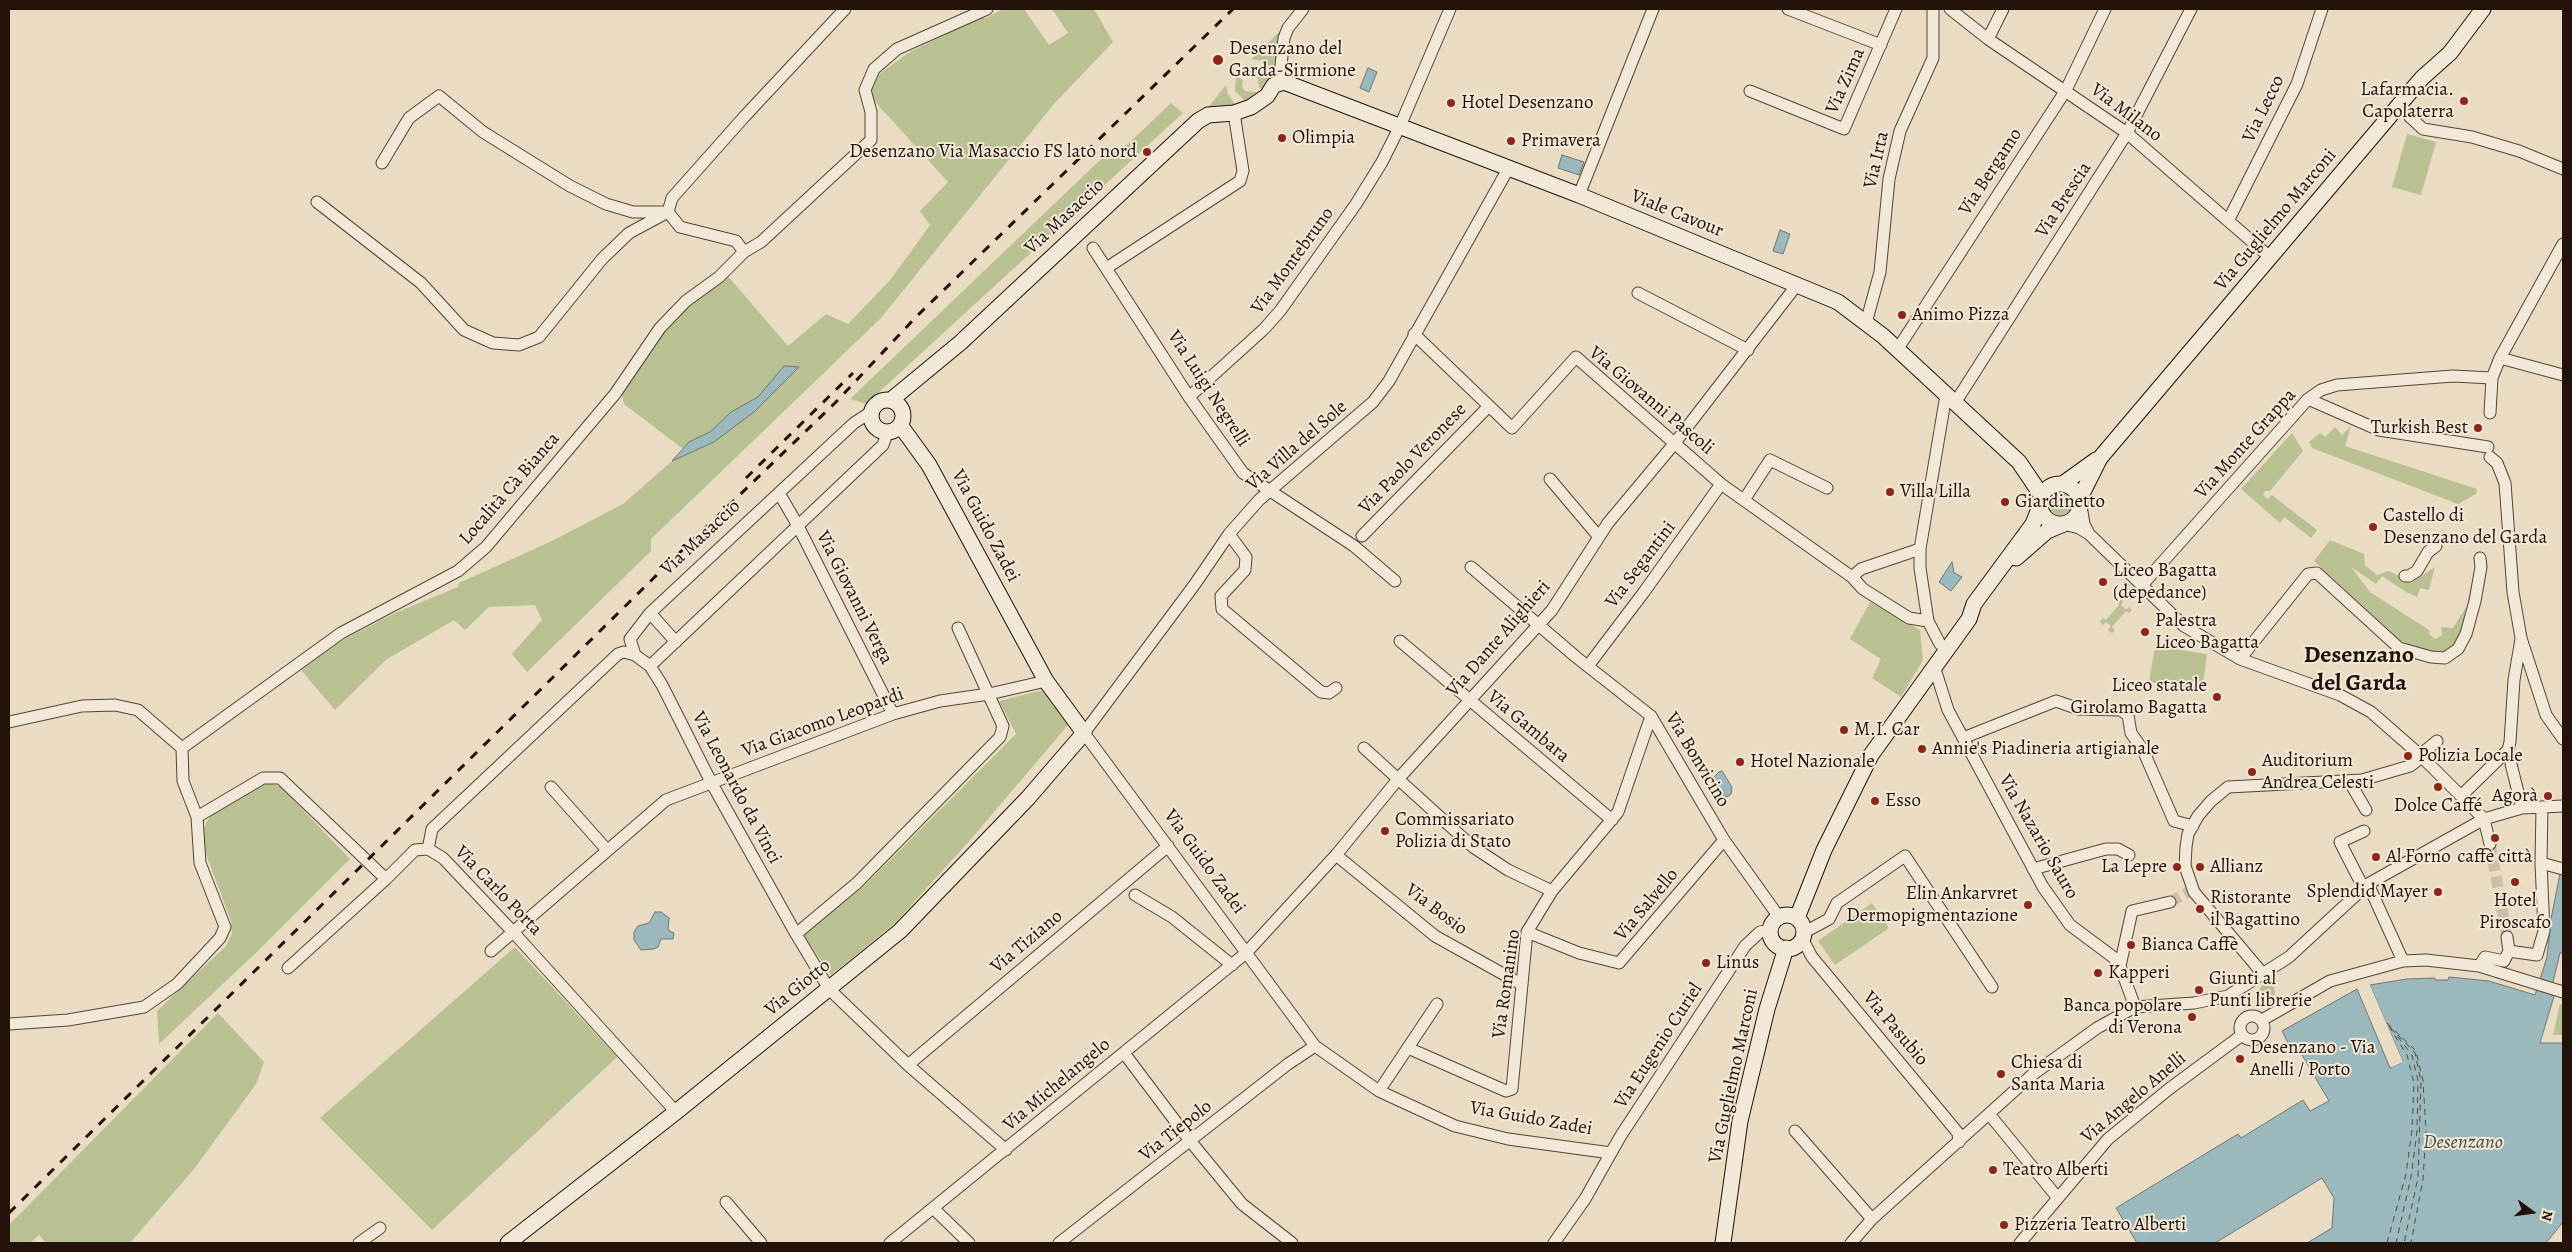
<!DOCTYPE html>
<meta charset="utf-8">
<style>
body{margin:0}
#map{position:relative;width:2572px;height:1252px;overflow:hidden;background:#eadbc3;font-family:Alegreya,serif}
canvas{display:block}
.frame{position:absolute;inset:0;border:10px solid #221208;pointer-events:none}
.north{position:absolute;left:2507px;top:1187px;width:50px;height:50px;-webkit-text-stroke:4px #f1e8d8;paint-order:stroke;rotate:104deg;font-size:14px;font-weight:700;line-height:20px;text-align:center;color:#221208}
.north::after{content:'';display:block;margin:auto;width:18px;height:22px;background:#221208;clip-path:polygon(50% 0,100% 100%,50% 72%,0 100%)}
</style>
<div id="map">
<canvas width="2572" height="1252"></canvas>
<div class="frame"></div>
<div class="north">N</div>
</div>
<script>
const context = document.querySelector('canvas').getContext('2d');
context.lineJoin = 'round';
function fillPath(path, color) {
  context.fillStyle = color;
  context.fill(path, 'evenodd');
}
function poly(rows) {
  const path = new Path2D();
  for (const r of rows) {
    if (r.length === 3) {
      path.moveTo(r[0] + r[2], r[1]);
      path.arc(r[0], r[1], r[2], 0, 2 * Math.PI);
      continue;
    }
    path.moveTo(r[0], r[1]);
    for (let i = 2; i < r.length; i += 2) path.lineTo(r[i], r[i + 1]);
  }
  return path;
}
function strokePath(path, color, width, dash) {
  context.strokeStyle = color;
  context.lineWidth = width;
  context.lineCap = dash ? 'butt' : 'round';
  context.setLineDash(dash || []);
  context.stroke(path);
}
function label(font, color, halo, rows, align = 'center') {
  context.font = font + ' Alegreya,serif';
  context.lineWidth = 4;
  context.setLineDash([]);
  context.textBaseline = 'middle';
  context.strokeStyle = halo;
  context.fillStyle = color;
  for (const [text, x, y, turn = 0] of rows) {
    context.save();
    context.translate(x, y);
    context.rotate((+turn || 0) * Math.PI / 180);
    context.textAlign = isNaN(turn) ? turn : align;
    if (halo) context.strokeText(text, 0, 0);
    context.fillText(text, 0, 0);
    context.restore();
  }
}
fillPath(poly([
 [1003,9,1024,9,1049,45,1068,33,1052,9,1094,9,1113,42,1053,105,881,318,651,539,651,551,527,672,512,654,542,620,535,605,489,607,465,630,454,620,387,659,335,710,301,670,343,640,395,613,458,587,459,583,552,541,623,504,672,461,714,442,754,412,798,368,784,366,758,397,731,412,710,432,689,442,683,449,624,404,621,392,657,339,687,305,727,275,788,346,826,314,848,324,891,279,930,225,920,211,948,182,869,95,878,75,908,53,978,18,986,18],
 [1284,27,1278,44,1275,72,1265,62,1252,59],
 [1255,67,1265,73,1268,78,1269,84,1264,92,1259,87,1258,79,1253,75,1247,76,1245,68],
 [1236,76,1243,80,1242,86,1245,91,1256,92,1259,95,1248,101,1243,99,1235,91],
 [1226,85,1228,94,1235,104,1206,110],
 [1171,103,1183,113,866,404,850,399,1100,160,1128,144],
 [2407,134,2436,142,2421,195,2392,187],
 [2351,426,2345,446,2477,489,2476,494,2458,504,2312,448,2309,442,2320,433,2325,437,2335,427,2342,435],
 [2292,433,2303,451,2270,491,2265,491,2263,495,2268,499,2272,495,2317,530,2311,538,2284,517,2280,523,2241,489],
 [2060,504,11],
 [2330,540,2364,554,2365,565,2377,575,2388,571,2407,579,2411,583,2435,567,2429,590,2420,588,2417,597,2406,592,2382,576,2376,584,2351,567,2370,592,2429,630,2430,635,2435,639,2442,635,2441,627,2453,628,2467,606,2477,558,2478,568,2463,633,2453,646,2443,652,2421,651,2401,641,2314,561],
 [2120,599,2123,601,2121,605,2126,610,2129,607,2132,610,2129,613,2126,611,2112,627,2115,630,2112,633,2108,630,2111,626,2106,622,2103,625,2100,622,2103,618,2106,620,2119,605,2117,602],
 [1870,602,1920,630,1923,660,1901,697,1872,678,1881,659,1850,639],
 [2155,646,2207,654,2202,690,2149,682],
 [1043,690,1068,725,971,839,895,923,831,975,803,935,864,886,1016,734,999,701],
 [262,784,272,784,281,787,350,859,260,949,159,1044,157,1011,226,946,232,934,231,921,203,846,204,828,210,816],
 [1872,903,1889,928,1835,965,1818,941],
 [515,947,617,1057,432,1230,320,1118],
 [2267,992,8],
 [2560,1004,2563,1005,2563,1035,2553,1035],
 [218,1013,264,1062,256,1084,194,1169,130,1243,46,1243,39,1235,30,1243,9,1243,9,1225]
]), '#b9c092');
const water = poly([
 [1368,68,1377,72,1369,92,1360,88,1368,68],
 [1562,155,1584,162,1579,175,1558,168,1562,155],
 [1780,230,1790,234,1783,254,1773,251,1780,230],
 [784,366,799,367,754,412,714,442,672,461,689,442,710,432,731,412,758,397,784,366],
 [1952,562,1954,573,1962,577,1951,591,1939,582,1952,562],
 [1722,771,1732,787,1731,794,1727,797,1719,795,1712,779,1719,772,1722,771],
 [2560,874,2563,875,2563,953,2560,953,2550,994,2554,996,2540,1043,2563,1043,2563,1222,2546,1243,2307,1243,2332,1228,2334,1198,2322,1178,2215,1243,2137,1243,2116,1208,2238,1134,2241,1138,2303,1100,2310,1111,2329,1101,2295,1043,2289,1045,2282,1031,2357,989,2390,1068,2403,1062,2370,985,2407,979,2435,978,2435,980,2448,980,2449,977,2489,981,2535,995,2547,957,2551,919,2560,874],
 [655,912,661,912,669,918,668,930,674,933,673,939,661,939,658,947,654,949,641,950,634,940,634,932,638,926,649,923,655,912]
]);
fillPath(water, '#9bb9bd');
strokePath(water, '#6b7675', 1);
fillPath(poly([
 [2370,985,2403,1062,2392,1067,2391,1065,2400,1061,2368,986]
]), '#eadbc3');
strokePath(poly([
 [2387,1023,2416,1051,2423,1081,2426,1131,2423,1179,2411,1243],
 [2391,1028,2412,1055,2418,1081,2417,1132,2411,1177,2396,1243],
 [2398,1035,2415,1053,2421,1082,2418,1177,2404,1243],
 [2387,1243,2406,1174,2412,1130,2414,1083,2407,1055,2389,1026]
]), '#4c4c47', 1, [6, 5]);
strokePath(poly([
 [2490,844,2507,937],
 [2170,902,2190,891]
]), '#ccbda7', 11, [11, 5.5]);
const street = poly([
 [1788,9,1881,45],
 [1950,9,1988,39,2127,133,2271,258],
 [1988,39,2003,9],
 [1279,84,1284,38,1288,28,1303,9],
 [1750,91,1844,129,1896,9],
 [2400,104,2410,117,2423,129,2472,137,2519,151,2563,169],
 [382,163,409,118,439,96,483,132,570,186,606,204,633,212,666,212],
 [1508,169,1389,381,1373,402,1259,500,1229,534,1195,584,1084,733,1315,1046,1379,1091,1455,1126,1508,1139,1611,1153],
 [1579,195,1653,9],
 [317,202,421,283,464,330,493,343,519,345,539,337,602,259,629,233,668,212,672,198,744,117,845,9],
 [2228,221,2297,84,2322,9],
 [1093,248,1189,397,1243,473,1354,546,1395,581],
 [744,252,761,242,871,140,871,112,865,90,874,69,897,49,987,9],
 [1108,267,1240,181,1243,171,1234,113],
 [1638,293,1748,350],
 [1866,323,1880,272,1889,179,1900,131,1933,58,1933,9],
 [1414,334,1512,428,1576,357,1721,484,1852,577,1863,589,1909,618,1928,621],
 [1897,350,2066,90,2105,9],
 [2500,358,2563,375],
 [1189,397,1264,329,1280,311,1356,204,1382,162,1400,126,1450,9],
 [2308,399,2379,430,2488,447],
 [1955,403,2127,133,2191,9],
 [2490,413,2492,378,2500,358,2563,244],
 [2490,457,2497,463,2505,483,2513,592,2521,638,2546,715,2563,739],
 [1550,479,1599,537],
 [779,493,797,524,893,714],
 [1744,500,1770,460,1827,488],
 [2081,505,2084,524,2089,534],
 [2064,524,2079,528,2089,534,2184,626,2240,659,2340,695,2371,712,2420,755,2484,819],
 [1229,534,1246,557,1245,570,1221,596,1222,609,1321,692,1329,693,1336,688],
 [1362,536,1489,406],
 [1471,567,1576,657,1651,716,1724,840,1779,917],
 [2405,576,2409,576,2417,571,2428,552,2436,546],
 [1852,577,1861,569,1920,549],
 [2143,584,2308,399,2321,390,2337,385,2453,376,2492,378],
 [650,613,676,642],
 [1400,641,1612,820],
 [1940,644,1928,621,1920,568,1920,549,1946,395],
 [635,655,630,639,650,613,854,423,871,412],
 [2240,659,2308,574,2317,573,2399,648,2431,657,2445,658,2458,649,2466,634,2475,601,2481,567,2480,558],
 [650,666,883,445,887,433],
 [1588,666,1644,592,1721,484],
 [1934,666,1948,710,2043,887,2070,925,2113,957,2120,966,2135,1007],
 [9,722,82,706,115,705,138,710,182,748,183,781,197,817,200,863,225,927,220,938,177,984,144,1007,68,1020,9,1024],
 [1963,738,2056,701,2079,709,2120,710,2128,715,2131,733,2143,750,2174,821,2193,826],
 [182,748,341,633,458,571,486,547,615,394,660,328,686,301,719,277,744,252,736,241,680,227,668,212],
 [1364,748,1473,847,1508,870,1552,891],
 [2420,755,2437,741],
 [2511,764,2522,808],
 [2349,781,2366,810],
 [551,787,607,850],
 [2462,795,2508,750,2510,742,2514,680,2521,639],
 [197,817,263,778,280,778,386,879,415,850,428,849,443,858,514,933,676,1112],
 [2484,819,2490,844],
 [428,849,432,829,618,654,624,652,635,655,650,666,662,685,711,782,796,934,829,989,908,1065,1006,1150],
 [1336,855,1435,936,1521,984],
 [2541,863,2563,869],
 [2033,869,2106,849,2118,849,2129,855],
 [2368,884,2403,961],
 [2364,889,2340,842,2364,831],
 [1135,895,1172,917,1232,965],
 [1527,932,1579,953,1619,963,1724,840],
 [1803,933,1829,919,1837,903,1905,856,1992,987],
 [796,934,857,883,1000,737,1003,726,958,628],
 [2507,937,2509,951],
 [1802,938,1812,957,1958,1133,1959,1142],
 [491,951,666,800,893,714,940,701,989,694,1046,681],
 [2120,966,2132,911,2170,902],
 [2479,966,2485,957,2504,961,2509,951,2537,955,2544,931,2541,863,2542,807],
 [288,968,386,879],
 [2263,974,2194,892,2185,866,2186,847,2188,834,2198,816,2211,801,2228,787,2362,780,2410,766,2422,757],
 [2252,1028,12],
 [2262,1020,2330,981,2403,961,2426,960,2479,966,2563,992],
 [1408,1048,1506,1091,1512,1089,1527,932,1552,891,1618,812,1651,716],
 [1124,1053,1191,1142,1242,1204,1292,1243],
 [908,1065,1168,846],
 [1379,1091,1437,1004],
 [1989,1114,2057,1197],
 [1795,1131,1872,1219],
 [726,1202,761,1243],
 [933,1208,969,1243],
 [359,1243,380,1228],
 [890,1243,1246,953,1336,855,1399,778,1552,610,1608,523,1674,444,1796,286],
 [1059,1243,1288,1064,1315,1046],
 [1554,1243,1585,1199,1620,1137,1745,946,1760,932,1770,930],
 [1851,1243,1872,1219,2032,1075,2097,1028,2135,1007,2194,1003,2228,996,2289,957,2368,884,2484,819,2522,808,2563,806],
 [2020,1243,2108,1139,2169,1089,2242,1035]
]);
const secondary = poly([
 [887,416,16],
 [891,400,960,343,1198,121,1208,115,1234,113,1251,107,1267,96,1274,85,1284,82,1579,195,1838,302,1883,336,2019,462,2042,496],
 [2064,483,2096,460],
 [2060,504,20],
 [2080,498,2100,458,2422,78,2450,53,2483,9],
 [2016,558,2047,531,2064,524],
 [1787,932,17],
 [1797,918,1824,850,1871,755,1969,619,1974,604,2033,524,2040,506],
 [508,1243,676,1112,900,931,1028,798,1084,733,1046,681,929,465,900,425],
 [1723,1243,1740,1121,1767,1009,1786,948]
]);
strokePath(street, '#544437', 13);
strokePath(secondary, '#221208', 17);
strokePath(street, '#f1e8d8', 11);
strokePath(secondary, '#f1e8d8', 15);
strokePath(poly([
 [746,478,853,373],
 [9,1213,670,562,835,403,916,317,1233,9]
]), '#221208', 3, [9, 9]);
for (const [x, y, r, color] of [
 [1218,60,6,"#8f2418"],
 [2464,101,5,"#8f2418"],
 [1451,103,5,"#8f2418"],
 [1282,138,5,"#8f2418"],
 [1511,141,5,"#8f2418"],
 [1147,152,5,"#8f2418"],
 [1902,315,5,"#8f2418"],
 [2478,428,5,"#8f2418"],
 [1890,492,5,"#8f2418"],
 [2005,502,5,"#8f2418"],
 [2373,527,5,"#8f2418"],
 [2103,582,5,"#8f2418"],
 [2145,632,5,"#8f2418"],
 [2217,697,5,"#8f2418"],
 [1844,730,5,"#8f2418"],
 [1922,749,5,"#8f2418"],
 [2408,756,5,"#8f2418"],
 [1740,762,5,"#8f2418"],
 [2252,772,5,"#8f2418"],
 [2438,787,5,"#8f2418"],
 [2548,796,5,"#8f2418"],
 [1875,801,5,"#8f2418"],
 [1385,831,5,"#8f2418"],
 [2495,838,5,"#8f2418"],
 [2376,857,5,"#8f2418"],
 [2177,867,5,"#8f2418"],
 [2200,867,5,"#8f2418"],
 [2515,882,5,"#8f2418"],
 [2438,892,5,"#8f2418"],
 [2028,905,5,"#8f2418"],
 [2200,909,5,"#8f2418"],
 [2131,945,5,"#8f2418"],
 [1706,963,5,"#8f2418"],
 [2098,973,5,"#8f2418"],
 [2199,990,5,"#8f2418"],
 [2192,1017,5,"#8f2418"],
 [2240,1059,5,"#8f2418"],
 [2001,1074,5,"#8f2418"],
 [1993,1170,5,"#8f2418"],
 [2004,1225,5,"#8f2418"]
]) {
  const dot = new Path2D();
  dot.arc(x, y, r, 0, 2 * Math.PI);
  context.fillStyle = color;
  context.fill(dot);
  strokePath(dot, '#f1e8d8', 2);
}
label('19px', '#221208', '#f1e8d8', [
 ["Desenzano del",1229,49],
 ["Garda-Sirmione",1229,71],
 ["Lafarmacia.",2454,90,"right"],
 ["Capolaterra",2454,112,"right"],
 ["Hotel Desenzano",1461,103],
 ["Olimpia",1292,138],
 ["Primavera",1521,141],
 ["Desenzano Via Masaccio FS lato nord",1137,152,"right"],
 ["Animo Pizza",1912,315],
 ["Turkish Best",2468,428,"right"],
 ["Villa Lilla",1900,492],
 ["Giardinetto",2015,502],
 ["Castello di",2383,516],
 ["Desenzano del Garda",2383,538],
 ["Liceo Bagatta",2113,571],
 ["(depedance)",2113,593],
 ["Palestra",2155,621],
 ["Liceo Bagatta",2155,643],
 ["Liceo statale",2207,686,"right"],
 ["Girolamo Bagatta",2207,708,"right"],
 ["M.I. Car",1854,730],
 ["Annie's Piadineria artigianale",1932,749],
 ["Polizia Locale",2418,756],
 ["Auditorium",2262,761],
 ["Andrea Celesti",2262,783],
 ["Hotel Nazionale",1750,762],
 ["Agorà",2538,796,"right"],
 ["Esso",1885,801],
 ["Dolce Caffé",2438,806,"center"],
 ["Commissariato",1395,820],
 ["Polizia di Stato",1395,842],
 ["Al Forno",2386,857],
 ["caffè città",2495,857,"center"],
 ["La Lepre",2167,867,"right"],
 ["Allianz",2210,867],
 ["Splendid Mayer",2428,892,"right"],
 ["Elin Ankarvret",2018,894,"right"],
 ["Dermopigmentazione",2018,916,"right"],
 ["Ristorante",2210,898],
 ["il Bagattino",2210,920],
 ["Hotel",2515,901,"center"],
 ["Piroscafo",2515,923,"center"],
 ["Bianca Caffè",2141,945],
 ["Linus",1716,963],
 ["Kapperi",2108,973],
 ["Giunti al",2209,979],
 ["Punti librerie",2209,1001],
 ["Banca popolare",2182,1006,"right"],
 ["di Verona",2182,1028,"right"],
 ["Desenzano - Via",2250,1048],
 ["Anelli / Porto",2250,1070],
 ["Chiesa di",2011,1063],
 ["Santa Maria",2011,1085],
 ["Teatro Alberti",2003,1170],
 ["Pizzeria Teatro Alberti",2014,1225]
], 'left');
label('19px', '#221208', '#f1e8d8', [
 ["Via Zima",1846,81,-66],
 ["Via Lecco",2264,109,-64],
 ["Via Milano",2126,113,37],
 ["Via Irta",1877,160,-77],
 ["Via Bergamo",1991,172,-57],
 ["Via Brescia",2064,200,-57],
 ["Viale Cavour",1677,214,22],
 ["Via Masaccio",1065,217,-43],
 ["Via Guglielmo Marconi",2276,220,-50],
 ["Via Montebruno",1293,261,-54],
 ["Via Luigi Negrelli",1208,389,57],
 ["Via Giovanni Pascoli",1651,401,40],
 ["Via Monte Grappa",2246,444,-48],
 ["Via Villa del Sole",1297,446,-41],
 ["Via Paolo Veronese",1413,459,-46],
 ["Località Cà Bianca",510,489,-49],
 ["Via Guido Zadei",985,526,62],
 ["Via Masaccio",701,538,-43],
 ["Via Segantini",1641,565,-53],
 ["Via Giovanni Verga",854,598,63],
 ["Via Dante Alighieri",1499,639,-49],
 ["Via Giacomo Leopardi",823,723,-20],
 ["Via Gambara",1528,727,40],
 ["Via Bonvicino",1697,760,59],
 ["Via Leonardo da Vinci",736,788,62],
 ["Via Nazario Sauro",2038,837,60],
 ["Via Guido Zadei",1204,862,54],
 ["Via Carlo Porta",498,891,46],
 ["Via Salvello",1647,905,-50],
 ["Via Bosio",1436,910,37],
 ["Via Tiziano",1027,942,-40],
 ["Via Romanino",1507,984,-82],
 ["Via Giotto",798,988,-39],
 ["Via Pasubio",1895,1029,50],
 ["Via Eugenio Curiel",1659,1046,-57],
 ["Via Guglielmo Marconi",1734,1076,-78],
 ["Via Michelangelo",1057,1085,-40],
 ["Via Angelo Anelli",2134,1098,-40],
 ["Via Guido Zadei",1531,1119,10],
 ["Via Tiepolo",1176,1131,-38]
]);
label('italic 20px', '#4c4c47', '#f1e8d8', [
 ["Desenzano",2463,1143]
]);
label('bold 24px', '#221208', '#f1e8d8', [
 ["Desenzano",2359,656],
 ["del Garda",2359,684]
]);
</script>
